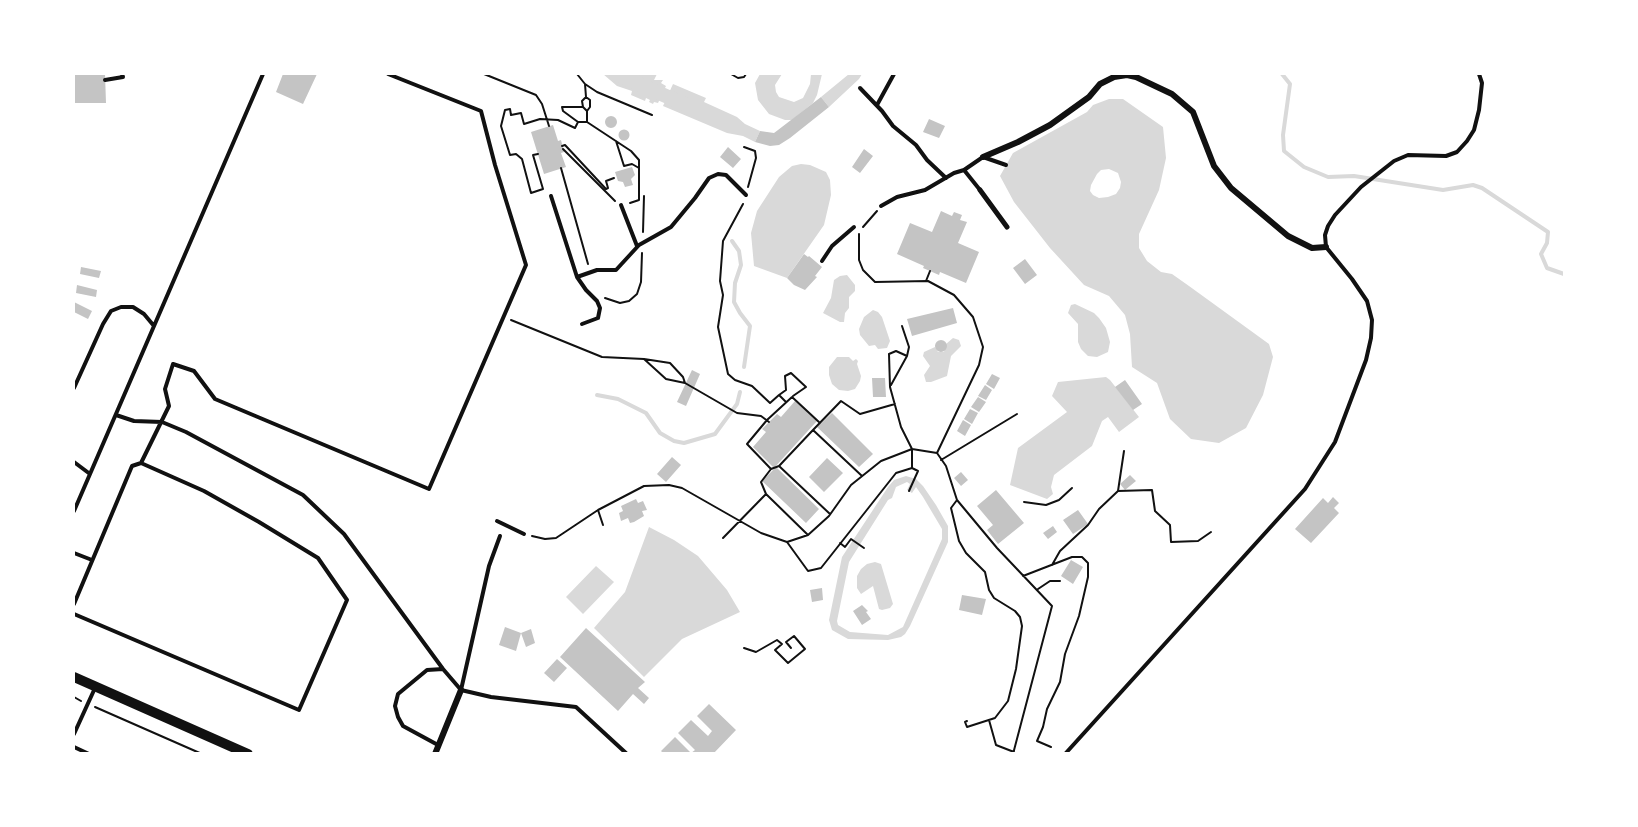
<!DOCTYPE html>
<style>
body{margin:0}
#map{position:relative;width:1638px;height:827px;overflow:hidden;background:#fff;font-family:"Work Sans",sans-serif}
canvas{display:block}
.frame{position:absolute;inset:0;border:75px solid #fff;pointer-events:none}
</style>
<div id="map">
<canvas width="1638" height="827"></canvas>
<div class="frame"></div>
</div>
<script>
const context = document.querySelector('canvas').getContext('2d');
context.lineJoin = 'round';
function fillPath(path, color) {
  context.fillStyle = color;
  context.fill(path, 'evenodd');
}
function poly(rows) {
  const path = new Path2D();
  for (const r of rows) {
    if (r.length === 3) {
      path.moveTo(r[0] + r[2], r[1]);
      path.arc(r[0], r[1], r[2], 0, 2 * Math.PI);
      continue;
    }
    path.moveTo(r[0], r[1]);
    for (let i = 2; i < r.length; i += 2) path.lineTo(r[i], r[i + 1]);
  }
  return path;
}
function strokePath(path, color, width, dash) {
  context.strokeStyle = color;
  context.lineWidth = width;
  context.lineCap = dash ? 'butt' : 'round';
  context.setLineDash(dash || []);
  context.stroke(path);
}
fillPath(poly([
 [603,74,610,74,619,81,624,82,612,74,657,74,654,80,663,80,661,83,666,86,658,103,654,102,653,104,649,102,650,100,646,98,645,101,631,95,632,91,617,86],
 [760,74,782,74,775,85,776,92,779,97,794,102,803,98,810,84,811,74,822,74,817,95,813,103,792,120,785,120,769,114,758,100,755,83],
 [849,74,862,74,859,79,829,107,821,97],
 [673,84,706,98,704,102,737,117,745,124,760,131,755,142,743,136,727,133,663,106],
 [1109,99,1123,99,1163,127,1166,158,1159,190,1139,234,1139,248,1147,261,1161,272,1172,274,1189,286,1269,344,1273,357,1263,395,1246,428,1219,443,1191,439,1170,419,1157,383,1132,367,1130,334,1125,315,1109,296,1084,285,1050,248,1014,202,1000,176,1013,153,1087,112,1093,105],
 [1109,169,1118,173,1121,182,1120,188,1116,194,1108,197,1099,198,1093,195,1090,191,1091,185,1097,174,1101,170],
 [801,164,810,165,826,172,830,180,831,195,824,225,787,278,754,266,751,233,757,211,779,177,792,166],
 [847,275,855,285,855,291,849,297,849,308,845,313,844,322,840,322,823,313,831,298,834,280,840,276],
 [1075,304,1094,313,1099,318,1106,328,1110,342,1108,352,1097,357,1088,356,1081,349,1078,342,1078,324,1068,313,1071,305],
 [873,310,878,312,882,317,890,341,887,348,878,349,875,345,869,346,860,335,859,329,864,317],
 [953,338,959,340,961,346,951,356,947,376,931,382,926,382,924,375,930,366,923,356,924,352,935,347,938,352,944,352,946,344],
 [837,357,849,357,853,361,856,359,858,361,857,364,861,376,860,381,855,389,848,391,839,390,832,384,829,375,829,367],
 [1106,377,1110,380,1139,417,1119,432,1108,417,1102,421,1092,446,1054,475,1051,487,1053,494,1047,499,1010,485,1018,448,1067,412,1052,396,1058,382],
 [906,476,916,479,923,486,936,505,948,526,948,542,910,626,905,634,901,637,888,640,848,639,832,630,829,620,842,557,888,487,894,480],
 [907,482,910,484,907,490,912,493,916,487,923,497,942,529,942,539,903,627,888,635,850,632,838,625,837,621,849,562,888,500,892,498,896,487],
 [649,527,674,540,698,556,727,590,740,612,682,639,644,677,594,628,625,592],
 [875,562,881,564,893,604,890,608,882,610,879,609,873,586,861,594,857,588,857,576,861,569,867,564],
 [596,566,614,582,583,614,566,597]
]), '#d9d9d9');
strokePath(poly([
 [1282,74,1290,84,1283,135,1284,151,1304,167,1328,177,1354,176,1443,190,1473,185,1482,188,1548,232,1547,243,1541,254,1547,268,1564,274],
 [732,241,739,251,741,265,735,283,734,302,740,313,750,326,744,367],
 [597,395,618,399,646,413,660,433,674,441,684,443,715,434,737,404,740,392]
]), '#d9d9d9', 4);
strokePath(poly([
 [616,74,684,104]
]), '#d9d9d9', 14);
fillPath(poly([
 [74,74,105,74,106,103,74,103],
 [283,74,317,74,303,104,276,92],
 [821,97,829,107,790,138,779,145,770,146,755,142,760,131,774,133,778,130],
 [611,122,6],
 [929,119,945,126,939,138,923,132],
 [553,125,558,141,561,140,564,152,561,153,566,167,544,174,531,132],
 [624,135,5.5],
 [728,147,741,159,733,168,720,157],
 [864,149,873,156,860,173,852,167],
 [632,167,635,175,631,179,633,185,625,187,623,182,618,181,615,172],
 [941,211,952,216,954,212,962,215,960,220,967,222,958,243,979,252,966,283,940,272,939,275,923,268,924,266,897,254,910,223,932,232],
 [804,254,808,257,809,256,822,267,815,276,817,277,805,290,794,285,787,278],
 [1025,259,1037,275,1025,284,1013,268],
 [81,267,101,271,99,278,80,274],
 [77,285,97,290,96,297,76,293],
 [74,302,92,311,88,319,74,312],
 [953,308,957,323,912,336,907,319],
 [941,346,6],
 [692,370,700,374,686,406,677,402],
 [992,374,1000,378,994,389,986,384],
 [872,378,885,378,886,397,873,397],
 [1125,380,1142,404,1133,410,1115,387],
 [985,385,992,390,986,400,978,396],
 [978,397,986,402,979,412,971,407],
 [795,401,817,421,774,468,753,447,766,432,762,429,777,414,781,417],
 [970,409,978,413,972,424,964,419],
 [832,413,873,454,859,467,817,427],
 [963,420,971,425,965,436,957,431],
 [672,457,681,465,666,482,657,474],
 [827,458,843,473,824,492,809,477],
 [776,467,819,509,806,523,762,481],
 [961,472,968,480,961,486,954,478],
 [1130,475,1136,481,1125,490,1120,484],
 [996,490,1024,523,998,544,987,530,993,525,977,506],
 [1333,497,1339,503,1334,508,1339,513,1311,543,1295,529,1323,498,1328,503],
 [636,499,638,503,643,501,647,510,642,511,644,516,634,522,630,523,628,518,621,521,619,513,623,511,621,506],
 [1078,510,1088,524,1073,534,1063,520],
 [1053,526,1057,532,1048,539,1043,533],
 [1071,560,1083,567,1073,584,1061,576],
 [822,588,823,600,812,602,810,590],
 [962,595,986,599,982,615,959,610],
 [862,605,868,611,866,612,871,619,862,625,853,611],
 [505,627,521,633,531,629,535,643,526,647,521,633,516,651,499,645],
 [586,628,645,682,638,688,649,698,644,704,633,694,618,711,560,657],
 [557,659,567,668,554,682,544,673],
 [709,704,736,730,713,754,664,754,661,751,675,737,691,753,695,750,678,733,691,720,708,736,712,731,697,716]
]), '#c4c4c4');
strokePath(poly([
 [484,74,536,95,542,104,549,126],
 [577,74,585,84,597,92,652,115],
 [731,74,738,78,744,77,746,74],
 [585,84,586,97,582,101,583,107,587,111,590,107,590,100,586,97],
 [587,111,587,122,631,151,639,160,639,200,630,203],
 [578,122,563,111,562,107,582,107],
 [616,141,624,166,632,164,639,168],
 [562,146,565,145,606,189,608,188,606,181,614,178],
 [744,147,755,151,756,158,748,187],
 [563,149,615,201],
 [538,154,533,155,543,189,531,193,522,159,516,154,510,155,501,126,505,110,510,109,511,115,521,113,524,124,540,119,558,120,575,128,578,122,587,122],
 [561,168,588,264],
 [743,204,723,241,720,281,723,295,718,327,728,374,735,380,752,386,770,403,779,395,786,402],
 [863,227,877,211],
 [643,232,644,196],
 [859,234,859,260,863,270,875,282,928,281,954,295,973,317,983,347,979,365,937,453],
 [926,281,930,271],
 [605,298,620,303,629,301,637,294,641,282,642,253],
 [511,320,602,357,644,359,670,363,683,377,685,383],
 [644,359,666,379,685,383,737,413,761,416,769,422],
 [891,385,907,356,909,347,902,326],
 [779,395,786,390,785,376,791,373,806,387,793,396],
 [813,430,841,401,860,414,895,404],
 [941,460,1017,414],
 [779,466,771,469,761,482,766,494,808,535],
 [771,469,747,444,767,420,792,397,820,423],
 [909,491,918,471,912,468],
 [1118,491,1124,451],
 [957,500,951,508,959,541,966,553,985,572,989,590,994,598,1015,611,1020,617,1022,626,1016,669,1008,701,995,718,967,727,965,722,967,721],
 [1024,502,1046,505,1059,500,1072,488],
 [598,510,603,525],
 [830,514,779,466,813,430,862,476],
 [532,536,545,539,556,538,598,510,644,486,669,485,682,488,761,533,787,542,808,535,829,516,851,485,881,461,912,449,937,453,946,466,957,500,997,548,1052,606,1013,754],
 [723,538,766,494],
 [787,542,808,571,821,568,896,473,912,468,912,449,901,427,890,387,889,354,896,351,907,356],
 [840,543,845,547,851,539,864,548],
 [1052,565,1060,551,1088,525,1099,509,1118,491,1152,490,1155,511,1170,525,1171,542,1198,541,1211,532],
 [1023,576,1072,557,1082,557,1088,563,1088,577,1079,616,1065,654,1060,682,1047,709,1043,727,1037,741,1051,747],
 [1038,589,1050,581,1060,581],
 [744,648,756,652,777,640,782,644,775,650,788,663,805,649,794,636,786,642,791,648],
 [74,697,81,701],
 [95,707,202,754],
 [989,720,996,745,1014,752]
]), '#111', 2);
strokePath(poly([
 [105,80,123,77,122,74],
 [860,88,882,111,893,126,916,145,927,160,946,178],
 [877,105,894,74],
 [964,170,980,190],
 [551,196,577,277,586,290,597,301,600,308,598,318,582,324],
 [621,205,637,246],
 [881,206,897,197,925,190,954,173,964,170,983,157,1006,165],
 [822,261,832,246,854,227],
 [577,277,597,270,616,270,639,245,671,227,695,198,709,178,718,174,726,175,746,195],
 [74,388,103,324,111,311,121,307,133,307,144,314,154,326],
 [116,415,134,421,162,422,186,432,303,495,344,534,443,669,461,690],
 [74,462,90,474],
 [141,463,169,406,165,389,173,364,194,371,215,399,429,489,526,265,495,165,481,111,388,74],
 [74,511,263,74],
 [497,521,524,534],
 [74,553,92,560],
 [74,604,132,466,141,463,204,491,259,522,318,558,347,600,299,710,74,614],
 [461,690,491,697,576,707,627,754],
 [461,690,489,566,500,536],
 [74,734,95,688],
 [438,745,403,726,398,717,395,706,398,694,427,670,443,669],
 [74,747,89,754],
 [1065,754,1305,489,1335,442,1366,360,1371,338,1372,320,1367,301,1352,279,1326,247,1325,235,1328,226,1335,215,1361,187,1394,161,1408,155,1446,156,1457,152,1467,141,1474,130,1479,110,1482,83,1479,74]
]), '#111', 4);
strokePath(poly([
 [980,190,1007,227]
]), '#111', 5);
strokePath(poly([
 [983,157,1018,142,1050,125,1089,97,1100,84,1114,77,1127,75,1136,77,1172,94,1193,112,1214,166,1231,188,1288,236,1312,248,1326,247],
 [435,754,461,690]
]), '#111', 6);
strokePath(poly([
 [74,677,248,754]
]), '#111', 10);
</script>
